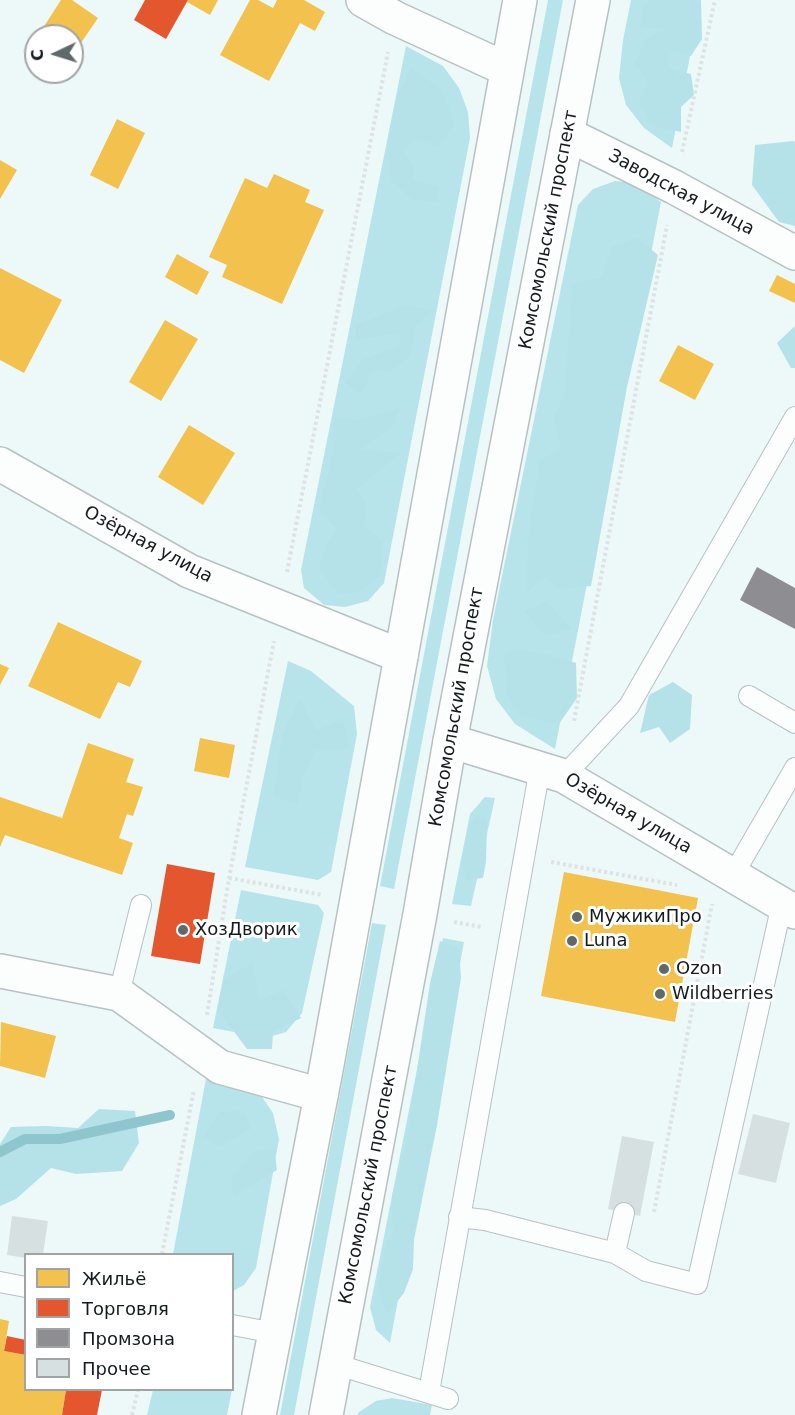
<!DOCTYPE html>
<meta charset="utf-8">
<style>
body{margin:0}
#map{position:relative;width:795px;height:1415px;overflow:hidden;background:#edf8f9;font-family:"DejaVu Sans",sans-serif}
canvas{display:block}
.legend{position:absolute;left:24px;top:1253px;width:210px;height:138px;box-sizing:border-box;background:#fff;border:2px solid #a1a4a5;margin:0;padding:8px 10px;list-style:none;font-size:18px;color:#141b1d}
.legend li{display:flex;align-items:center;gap:12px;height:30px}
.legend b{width:30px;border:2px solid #a1a4a5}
.north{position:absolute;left:24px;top:24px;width:60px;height:60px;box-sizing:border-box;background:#fff;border:2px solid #a1a4a5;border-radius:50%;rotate:266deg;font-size:16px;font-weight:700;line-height:24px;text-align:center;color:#141b1d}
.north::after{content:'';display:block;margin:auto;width:21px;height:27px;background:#60686a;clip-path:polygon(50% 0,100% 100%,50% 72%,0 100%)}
</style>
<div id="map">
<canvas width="795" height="1415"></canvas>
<ul class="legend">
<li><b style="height:16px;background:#f2c14e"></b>Жильё</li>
<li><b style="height:16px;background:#e4572e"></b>Торговля</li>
<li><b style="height:16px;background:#8d8d92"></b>Промзона</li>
<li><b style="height:16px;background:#d7e0e1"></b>Прочее</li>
</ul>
<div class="north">С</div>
</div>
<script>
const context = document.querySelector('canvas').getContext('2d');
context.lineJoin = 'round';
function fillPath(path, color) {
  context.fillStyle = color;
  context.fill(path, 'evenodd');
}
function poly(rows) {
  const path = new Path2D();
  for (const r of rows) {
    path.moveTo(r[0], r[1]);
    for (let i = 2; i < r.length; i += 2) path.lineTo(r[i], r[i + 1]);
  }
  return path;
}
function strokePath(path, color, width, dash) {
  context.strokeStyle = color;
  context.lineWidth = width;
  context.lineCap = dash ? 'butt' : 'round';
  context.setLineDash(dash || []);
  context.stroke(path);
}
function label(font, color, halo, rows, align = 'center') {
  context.font = font + ' "DejaVu Sans",sans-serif';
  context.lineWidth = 6;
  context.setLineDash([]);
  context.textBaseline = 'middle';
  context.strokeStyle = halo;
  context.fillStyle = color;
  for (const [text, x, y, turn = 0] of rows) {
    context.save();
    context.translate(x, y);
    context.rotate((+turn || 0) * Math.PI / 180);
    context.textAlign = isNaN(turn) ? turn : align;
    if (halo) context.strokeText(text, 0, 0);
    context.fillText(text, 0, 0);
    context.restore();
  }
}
fillPath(poly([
 [548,0,563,0,394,889,380,886],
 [631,0,701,0,672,148,644,128,626,105,619,78,623,40],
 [406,46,443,66,459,88,468,112,470,138,384,583,368,601,345,607,324,605,304,588,301,570],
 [615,181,635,183,661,202,555,749,515,724,496,699,487,666,493,620,578,205,593,189],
 [288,661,311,671,354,706,357,734,331,872,318,880,245,867],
 [485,797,495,798,471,906,452,904,470,814],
 [241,890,318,905,324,913,302,1013,286,1032,265,1038,213,1028],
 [372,923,386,925,294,1415,280,1415],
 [443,938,464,942,390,1343,376,1330,370,1307],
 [206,1079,260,1094,273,1113,279,1139,256,1268,244,1285,233,1291,232,1254,173,1254],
 [153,1390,232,1390,227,1415,147,1415],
 [392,1398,432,1405,430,1415,357,1415,359,1412,376,1401]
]), '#b7e4eb');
fillPath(poly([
 [650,0,701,0,702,39,691,56,668,49,669,69,691,74,694,95,681,107,681,132,654,126,639,102,648,82,635,64,646,38,668,29,640,27,644,4],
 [412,69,442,90,454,123,438,147,416,139,402,149,413,166,413,180,439,188,437,202,413,200,391,180,387,150,397,96],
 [793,141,795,142,795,226,779,222,752,185,755,145],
 [637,238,658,255,627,387,591,586,559,589,545,576,526,593,529,529,540,461,561,448,554,417,564,395,573,284,602,277,611,247],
 [403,306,431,310,416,326,410,355,390,372,374,369,361,395,345,382,364,359,399,346,401,333,356,340,356,325],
 [795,326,795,368,791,368,777,343],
 [399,408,394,425,360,450,401,453,356,489,367,506,364,525,383,542,380,575,359,592,338,594,319,567,325,548,337,529,319,509,333,452,334,417,358,420],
 [547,601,571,629,545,636,524,611],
 [512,649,549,655,576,663,577,698,559,724,520,716,507,694,504,658],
 [673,682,692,695,690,729,670,743,659,727,640,733,649,695],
 [300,700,316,731,343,719,349,748,315,751,302,778,298,805,274,796,282,735],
 [478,814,487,819,486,862,483,878,466,880,462,862,469,825],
 [440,941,459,948,461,978,437,1125,414,1240,413,1269,404,1293,386,1315,378,1286,385,1250,393,1230,392,1195,406,1144,430,983],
 [253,963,259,1000,283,990,301,1018,273,1032,272,1049,247,1049,218,1010,224,979],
 [99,1109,135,1111,139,1143,122,1171,76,1174,51,1168,16,1199,0,1206,0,1144,11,1127,46,1126,78,1128],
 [243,1111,251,1129,219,1146,204,1136,219,1112],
 [274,1148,277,1170,234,1195,231,1181,251,1153]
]), '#b5e2e8');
fillPath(poly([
 [61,0,72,0,98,18,74,53,72,52,72,36,48,36,41,31],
 [188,0,218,0,210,15,187,2],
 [250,0,258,0,273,8,277,0,304,0,325,12,315,31,300,23,269,81,220,55],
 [117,119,145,133,118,189,90,175],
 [0,160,17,170,0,199],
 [274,174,310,190,305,202,324,210,282,304,222,277,227,265,209,257,245,178,267,188],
 [177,254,209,272,197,295,165,277],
 [0,268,62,300,24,373,0,360],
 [777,275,795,284,795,303,769,291],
 [165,320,198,339,161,401,129,382],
 [678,345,714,364,695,400,659,381],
 [189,425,235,453,203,505,158,477],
 [58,622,142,661,130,687,118,682,100,719,28,686],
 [0,664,9,668,0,685],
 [200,738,235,745,229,778,194,771],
 [88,743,134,759,126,782,143,787,133,816,127,814,119,838,133,843,122,875,5,835,0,847,0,797,62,818],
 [564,872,698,898,675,1022,541,996],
 [1,1022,56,1036,45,1078,0,1066],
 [0,1319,9,1321,4,1351,26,1355,26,1390,66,1390,62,1415,0,1415]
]), '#f2c14e');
fillPath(poly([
 [145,0,188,0,166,39,134,20],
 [167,864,215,873,200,964,151,956],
 [7,1336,26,1340,26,1355,4,1351],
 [66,1390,102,1390,97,1415,62,1415]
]), '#e4572e');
fillPath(poly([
 [757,567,795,588,795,629,740,600]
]), '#8d8d92');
strokePath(poly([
 [0,1152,25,1139,60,1139,170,1115]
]), '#8fc6ce', 10);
fillPath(poly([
 [753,1114,790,1123,776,1183,738,1174],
 [622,1136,654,1142,640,1216,608,1209],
 [12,1216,48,1221,43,1254,26,1254,26,1258,7,1255]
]), '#d7e0e1');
const service = poly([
 [749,696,795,723],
 [564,776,629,706,795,417],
 [733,875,795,768],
 [119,994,141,905],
 [459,1217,485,1220,615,1253,646,1271,697,1284,782,904],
 [615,1253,624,1213],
 [0,1282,26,1287],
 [232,1325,275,1333],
 [335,1364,448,1399],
 [429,1392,540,768]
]);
const minor = poly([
 [363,0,395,18,506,69],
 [567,134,674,187,795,253],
 [0,464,189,571,401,656],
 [450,741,564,776,795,912],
 [0,971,119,994,220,1067,321,1095]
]);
const secondary = poly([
 [259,1415,326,1070,520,0],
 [326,1415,420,914,450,741,593,0]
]);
strokePath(service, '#b8c1c2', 22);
strokePath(minor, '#b8c1c2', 36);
strokePath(secondary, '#b8c1c2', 36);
strokePath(poly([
 [682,152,715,0],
 [287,572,388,52],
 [574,721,667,225],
 [551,862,677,885],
 [229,878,323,895],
 [454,922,482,927],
 [207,1015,229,878,274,641],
 [654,1212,712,904],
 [162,1254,194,1090],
 [132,1415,138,1390]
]), '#dfe2e2', 4, [3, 3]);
strokePath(service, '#fcfefe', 20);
strokePath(minor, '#fcfefe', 33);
strokePath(secondary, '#fcfefe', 33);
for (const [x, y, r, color] of [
 [577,917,6,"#60686a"],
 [183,930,6,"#60686a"],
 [572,941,6,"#60686a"],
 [664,969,6,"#60686a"],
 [660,994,6,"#60686a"]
]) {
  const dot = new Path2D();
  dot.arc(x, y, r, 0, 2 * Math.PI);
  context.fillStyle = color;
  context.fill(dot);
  strokePath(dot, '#fff', 2);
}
label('18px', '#141b1d', '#fff', [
 ["Заводская улица",681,193,28],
 ["Комсомольский проспект",549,230,-79],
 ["Озёрная улица",148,545,28],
 ["Комсомольский проспект",457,707,-80],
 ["Озёрная улица",628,814,30],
 ["Комсомольский проспект",369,1185,-79]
]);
label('18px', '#141b1d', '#fff', [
 ["МужикиПро",589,917],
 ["ХозДворик",195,930],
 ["Luna",584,941],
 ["Ozon",676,969],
 ["Wildberries",672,994]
], 'left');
</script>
